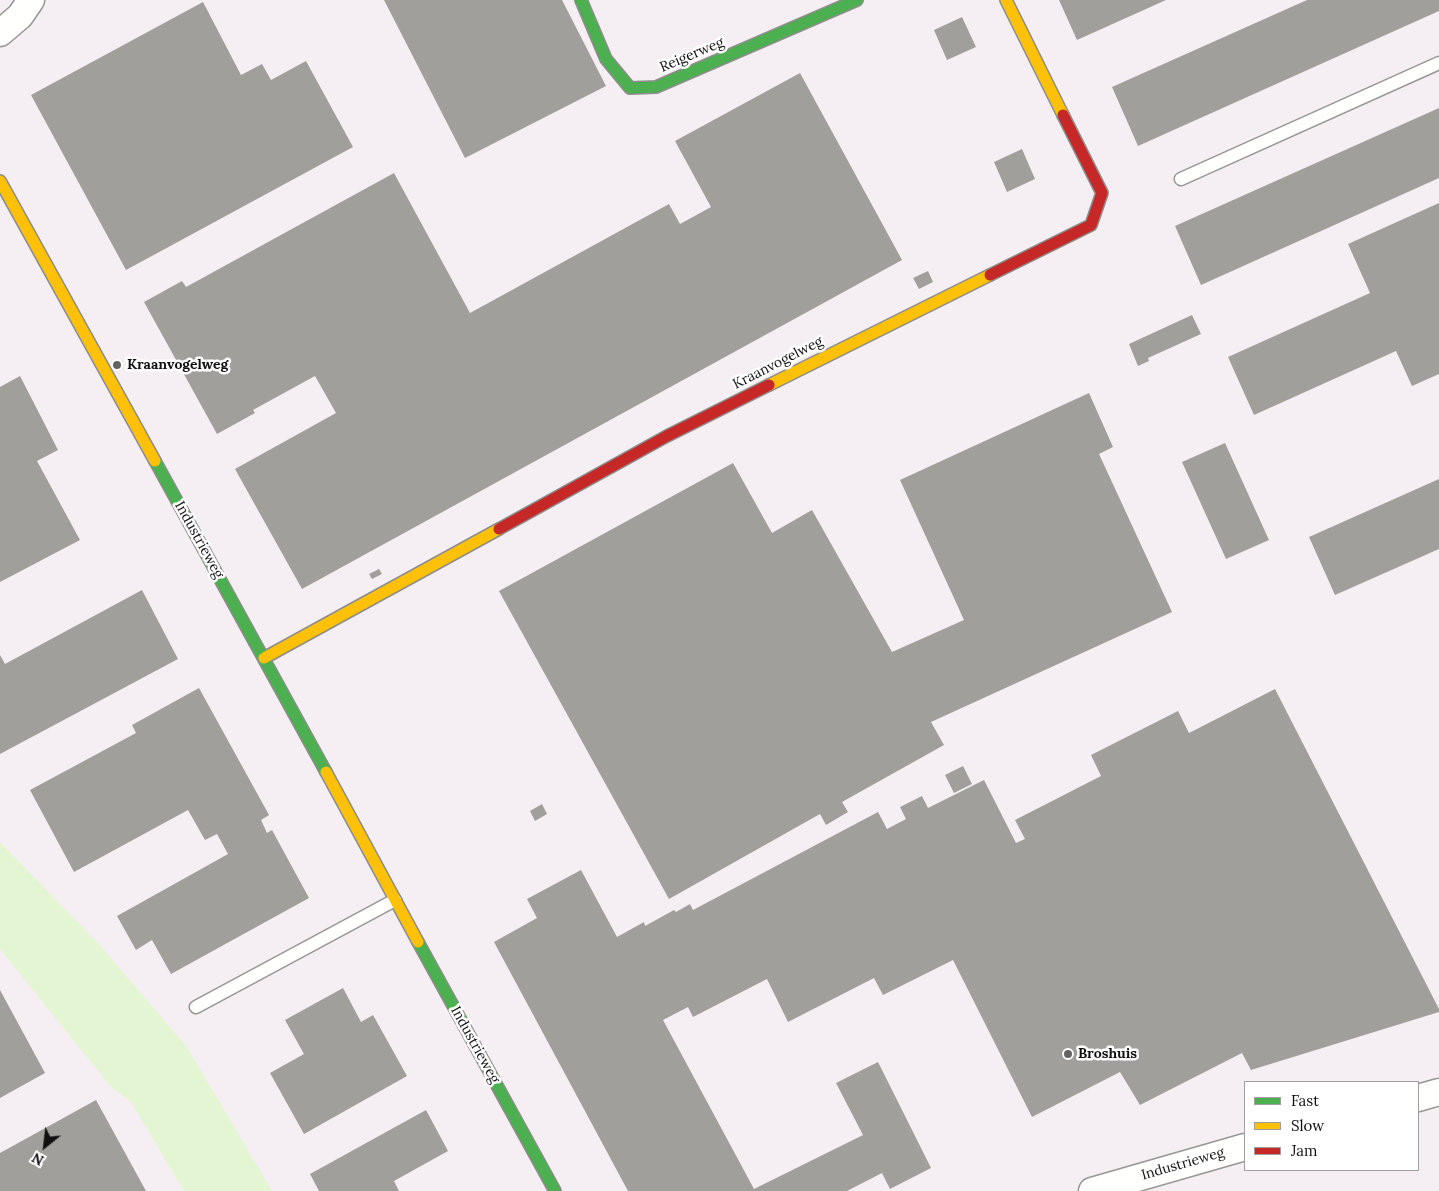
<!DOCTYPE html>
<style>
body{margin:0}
#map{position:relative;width:1439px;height:1191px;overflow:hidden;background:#fcfcf7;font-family:Lora,serif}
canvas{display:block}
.legend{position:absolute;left:1244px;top:1081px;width:175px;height:90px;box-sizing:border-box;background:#fff;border:1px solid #9f9f9f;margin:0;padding:6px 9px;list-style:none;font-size:15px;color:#101010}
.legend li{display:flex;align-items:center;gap:10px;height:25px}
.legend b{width:25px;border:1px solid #9f9f9f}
.north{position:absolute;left:20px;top:1121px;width:50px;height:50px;-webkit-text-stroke:4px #fff;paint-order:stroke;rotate:209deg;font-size:14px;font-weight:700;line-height:20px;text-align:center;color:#101010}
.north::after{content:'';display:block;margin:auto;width:18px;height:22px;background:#101010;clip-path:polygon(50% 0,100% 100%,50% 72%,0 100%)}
</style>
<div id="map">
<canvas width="1439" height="1191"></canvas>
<ul class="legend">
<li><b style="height:6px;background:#4caf50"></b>Fast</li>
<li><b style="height:6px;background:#ffc107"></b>Slow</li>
<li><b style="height:6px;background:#c62828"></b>Jam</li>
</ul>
<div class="north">N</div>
</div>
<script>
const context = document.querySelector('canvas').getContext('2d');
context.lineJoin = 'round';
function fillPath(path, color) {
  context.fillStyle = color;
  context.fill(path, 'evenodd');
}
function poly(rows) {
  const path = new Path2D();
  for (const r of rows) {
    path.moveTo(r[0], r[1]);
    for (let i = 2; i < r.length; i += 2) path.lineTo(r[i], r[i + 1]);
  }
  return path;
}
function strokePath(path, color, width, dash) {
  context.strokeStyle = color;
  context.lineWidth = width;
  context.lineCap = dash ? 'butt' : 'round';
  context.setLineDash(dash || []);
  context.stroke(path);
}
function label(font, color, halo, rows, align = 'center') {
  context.font = font + ' Lora,serif';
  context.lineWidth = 5;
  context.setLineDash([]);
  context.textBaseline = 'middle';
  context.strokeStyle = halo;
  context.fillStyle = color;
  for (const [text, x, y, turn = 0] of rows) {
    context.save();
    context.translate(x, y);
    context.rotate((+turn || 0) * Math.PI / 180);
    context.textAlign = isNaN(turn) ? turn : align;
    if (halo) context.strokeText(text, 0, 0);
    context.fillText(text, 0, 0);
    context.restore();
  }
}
fillPath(poly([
 [0,0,1439,0,1439,1191,0,1191],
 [1245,1082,1418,1082,1418,1170,1245,1170]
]), '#f5eff3');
fillPath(poly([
 [0,842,98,943,187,1047,272,1191,184,1191,131,1102,111,1087,0,949]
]), '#e4f5d4');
fillPath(poly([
 [384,0,562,0,606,86,465,158],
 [1059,0,1166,0,1077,40],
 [1307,0,1439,0,1439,11,1138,146,1112,87],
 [203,2,241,75,262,64,271,80,306,61,353,147,126,270,31,95],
 [962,17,976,47,947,60,934,30],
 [800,73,902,260,302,589,235,469,336,413,315,376,253,410,255,413,217,434,144,302,182,281,186,287,394,173,470,313,669,204,680,224,711,207,675,141],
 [1439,108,1439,178,1201,285,1175,226],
 [1022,149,1035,179,1007,192,994,162],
 [1439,203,1439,374,1412,386,1396,351,1254,415,1228,357,1370,293,1348,244],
 [928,271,933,282,919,289,913,278],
 [1192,315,1201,334,1148,358,1149,361,1138,366,1129,344],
 [20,376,58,450,37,461,80,540,0,582,0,387],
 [1089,393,1113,447,1099,454,1172,612,931,722,944,745,842,802,848,812,826,825,820,814,669,899,499,591,733,463,772,533,812,510,892,652,964,620,900,480],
 [1225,443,1269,540,1226,559,1182,462],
 [1439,479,1439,549,1335,595,1309,537],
 [379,569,382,574,372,579,369,574],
 [142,590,178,659,0,754,0,655,5,664],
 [199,688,269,815,261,820,267,833,272,830,309,898,171,974,152,940,136,950,117,916,228,854,217,834,205,840,188,810,74,872,30,790,136,733,132,725],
 [1275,689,1439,1009,1439,1012,1251,1070,1242,1053,1140,1105,1120,1072,1032,1117,953,960,883,995,874,978,788,1022,767,979,693,1017,688,1007,663,1020,754,1189,863,1135,836,1083,878,1062,931,1168,890,1189,882,1173,847,1191,628,1191,494,942,537,918,527,899,581,870,617,937,644,922,645,926,674,910,676,912,690,904,693,910,878,812,887,829,906,819,900,807,922,796,928,808,984,780,1016,843,1025,839,1015,820,1101,776,1091,755,1178,711,1189,733],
 [963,766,972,784,954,793,945,775],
 [542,804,547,814,535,821,530,811],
 [343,988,361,1022,373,1015,407,1076,304,1134,270,1073,304,1054,285,1020],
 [0,990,45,1073,0,1098],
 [96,1100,146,1191,0,1191,0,1153],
 [426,1110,448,1151,394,1181,399,1191,319,1191,310,1174]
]), '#a19f9b');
const lane = poly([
 [1181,179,1439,63],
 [196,1007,395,900]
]);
const street = poly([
 [0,33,20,16,31,0],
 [1418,1098,1439,1092],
 [1092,1191,1245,1147]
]);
const fast = poly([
 [581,0,606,59,630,88,656,87,857,0],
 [155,461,326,772],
 [418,942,555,1191]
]);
const slow = poly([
 [1006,0,1063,115],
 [0,181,155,461],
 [769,385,990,275],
 [264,658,499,529],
 [326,772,418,942]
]);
const jam = poly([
 [990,275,1091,225,1102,193,1063,115],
 [499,529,667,436,769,385]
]);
strokePath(lane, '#969694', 15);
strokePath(street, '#969694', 29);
strokePath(fast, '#8d8d8b', 14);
strokePath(slow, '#8d8d8b', 14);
strokePath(jam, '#8d8d8b', 14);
strokePath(lane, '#fffffe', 12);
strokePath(street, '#fffffe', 26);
strokePath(fast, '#4caf50', 11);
strokePath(slow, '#ffc107', 11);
strokePath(jam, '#c62828', 11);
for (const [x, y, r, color] of [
 [117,365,5,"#636361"],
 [1068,1054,5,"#636361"]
]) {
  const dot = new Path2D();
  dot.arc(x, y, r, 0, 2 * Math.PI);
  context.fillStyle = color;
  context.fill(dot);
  strokePath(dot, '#fff', 2);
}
label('14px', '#101010', '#fff', [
 ["Reigerweg",692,55,-23],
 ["Kraanvogelweg",778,363,-27],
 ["Industrieweg",199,540,61],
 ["Industrieweg",475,1045,61],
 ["Industrieweg",1183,1164,-16]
]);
label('bold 14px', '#101010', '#fff', [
 ["Kraanvogelweg",127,365],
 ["Broshuis",1078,1054]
], 'left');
</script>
